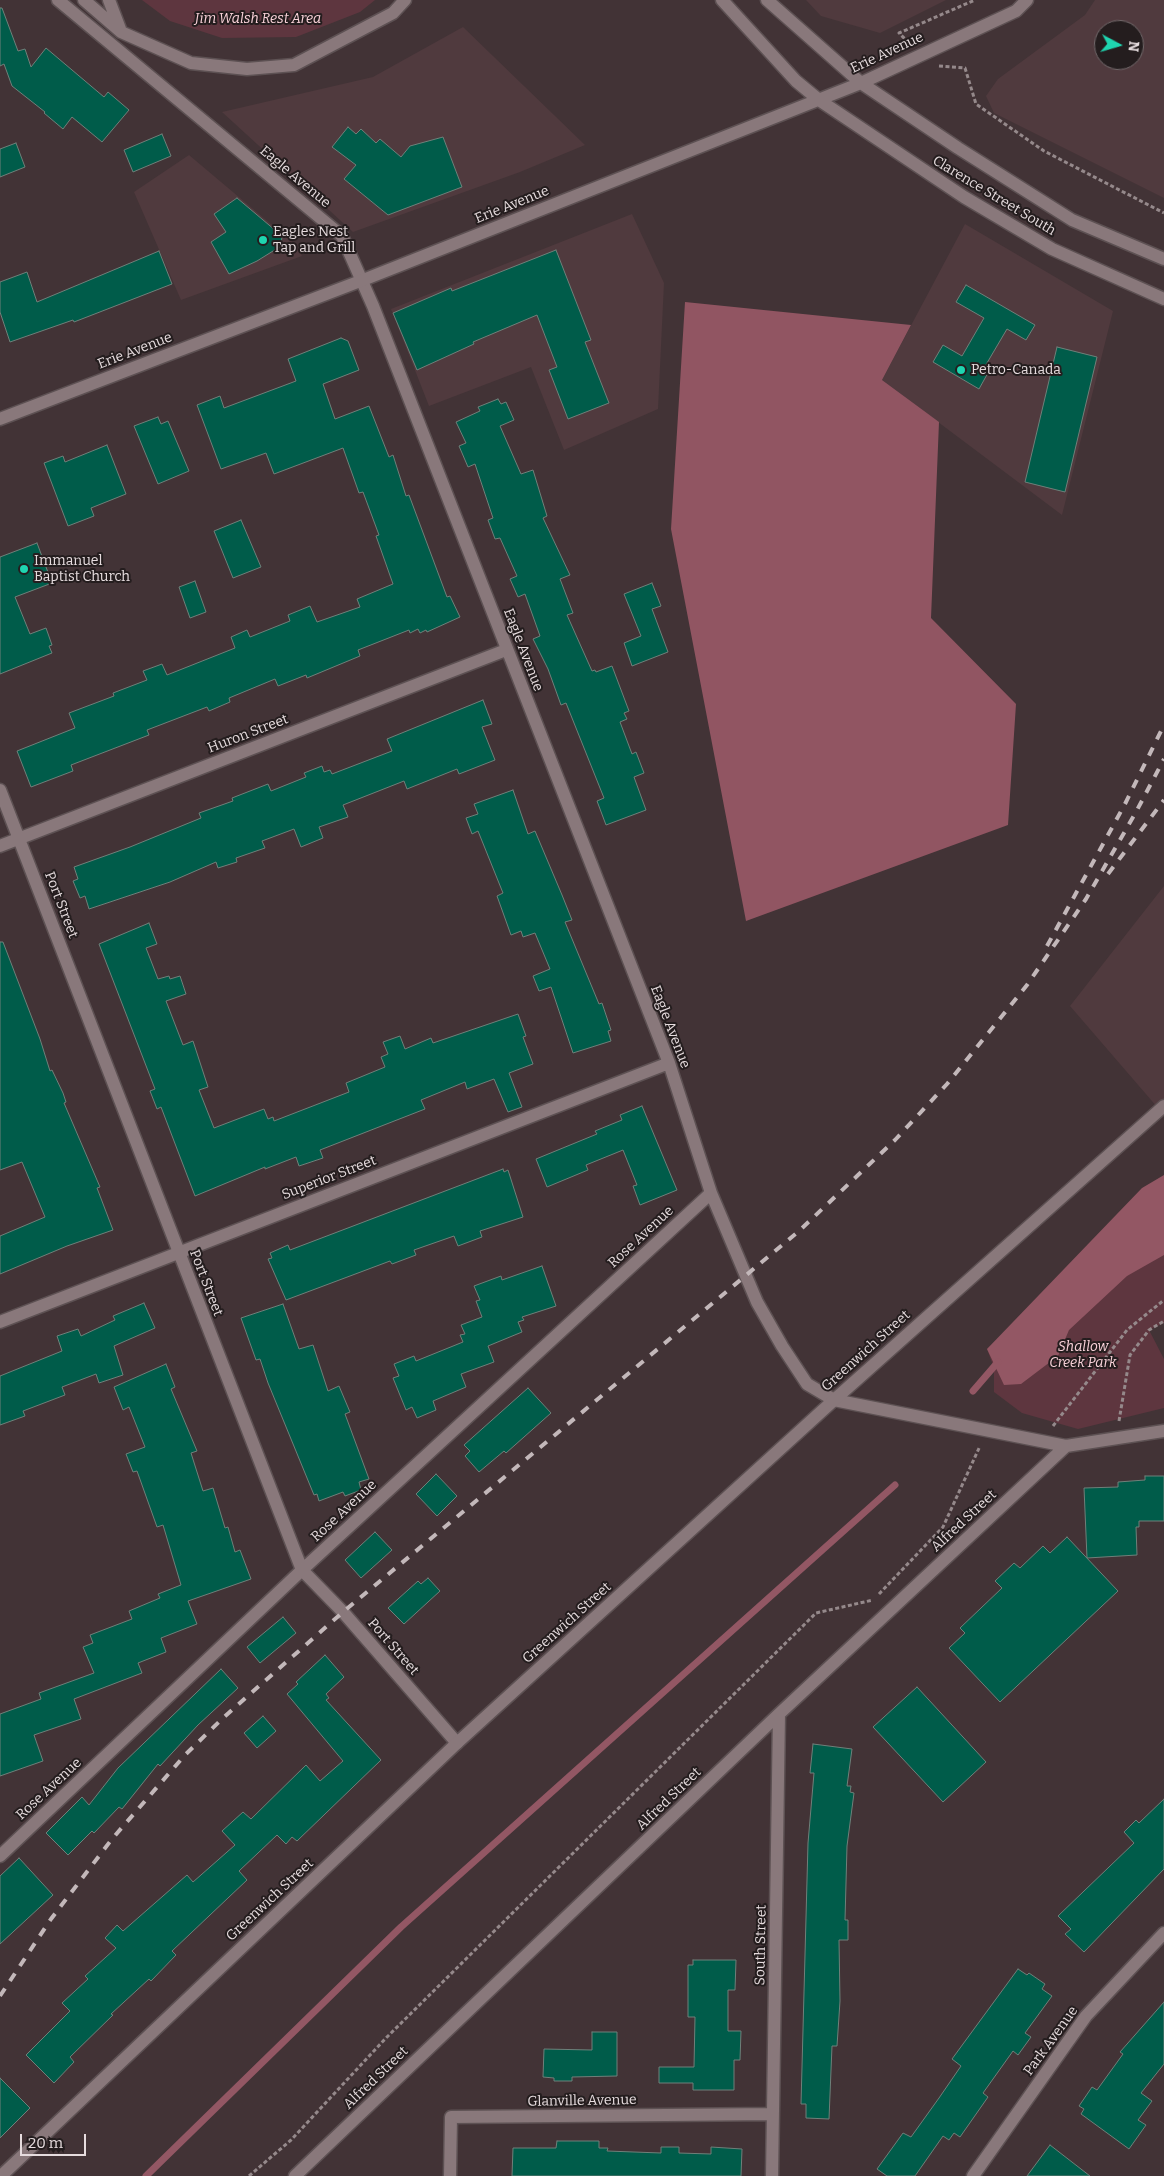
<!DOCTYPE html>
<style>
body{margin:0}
#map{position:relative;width:1164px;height:2176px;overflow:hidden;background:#423336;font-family:Bitter,serif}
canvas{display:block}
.north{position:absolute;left:1094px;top:20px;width:50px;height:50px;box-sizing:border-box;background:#241d1e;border:1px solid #72696b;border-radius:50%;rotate:96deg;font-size:14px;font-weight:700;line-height:20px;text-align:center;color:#e6dcde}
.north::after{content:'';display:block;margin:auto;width:18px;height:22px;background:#1fd5b0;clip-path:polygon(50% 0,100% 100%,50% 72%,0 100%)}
.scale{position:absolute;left:20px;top:2134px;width:66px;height:22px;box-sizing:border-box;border:2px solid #e6dcde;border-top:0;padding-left:6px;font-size:15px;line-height:18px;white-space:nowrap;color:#e6dcde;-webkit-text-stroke:4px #241d1e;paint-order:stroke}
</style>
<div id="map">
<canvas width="1164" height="2176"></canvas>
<div class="north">N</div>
<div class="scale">20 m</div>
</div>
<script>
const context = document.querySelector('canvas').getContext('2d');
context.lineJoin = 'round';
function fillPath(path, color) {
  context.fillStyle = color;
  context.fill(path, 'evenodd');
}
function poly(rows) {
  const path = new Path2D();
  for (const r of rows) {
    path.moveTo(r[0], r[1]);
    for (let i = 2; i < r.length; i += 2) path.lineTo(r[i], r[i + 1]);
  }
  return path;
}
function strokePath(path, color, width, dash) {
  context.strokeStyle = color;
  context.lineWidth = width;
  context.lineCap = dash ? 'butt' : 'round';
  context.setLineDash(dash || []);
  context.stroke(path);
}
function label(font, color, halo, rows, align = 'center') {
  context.font = font + ' Bitter,serif';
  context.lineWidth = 4;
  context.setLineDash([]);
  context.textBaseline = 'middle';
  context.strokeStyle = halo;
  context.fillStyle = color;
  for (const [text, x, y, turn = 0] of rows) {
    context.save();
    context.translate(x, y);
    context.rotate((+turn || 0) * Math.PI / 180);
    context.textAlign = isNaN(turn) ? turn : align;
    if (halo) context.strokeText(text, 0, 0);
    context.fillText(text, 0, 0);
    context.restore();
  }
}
fillPath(poly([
 [806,0,946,0,880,33,821,16],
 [1095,0,1164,0,1164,198,994,113,986,96,998,79,1085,15],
 [1104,30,1134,30,1134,60,1104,60],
 [463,27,585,145,520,172,353,232,222,112,373,77],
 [189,155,297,246,302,256,181,300,134,192],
 [632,214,664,283,658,409,564,450,531,367,429,406,391,309],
 [965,224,1113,311,1062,515,882,380],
 [1164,886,1164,1115,1070,1006]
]), '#503a3e');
fillPath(poly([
 [142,0,375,0,360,12,296,37,222,38,170,21],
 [1164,1183,1164,1323,1149,1330,1164,1359,1164,1408,1078,1429,1022,1413,994,1392,994,1368,987,1349]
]), '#5e363f');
fillPath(poly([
 [685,302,911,325,882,380,939,422,931,618,1016,704,1008,825,746,921,671,529]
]), '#915562');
fillPath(poly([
 [1164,1175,1164,1255,1127,1276,1069,1330,1058,1356,1021,1384,1004,1385,987,1349,1142,1188]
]), '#935764');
strokePath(poly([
 [973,1391,998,1362],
 [146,2176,401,1927,895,1485]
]), '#935764', 7);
const building = poly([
 [0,8,2,8,18,51,25,49,31,67,46,48,104,97,108,92,129,110,102,142,72,117,63,129,44,113,45,112,12,86,4,64,0,66,0,8],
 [348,127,356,134,361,129,376,143,380,139,401,157,410,146,443,137,462,187,388,215,344,179,356,165,332,147,348,127],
 [162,134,171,156,133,172,124,150,162,134],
 [16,143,25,167,0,177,0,149,16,143],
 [237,198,282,236,281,246,257,261,229,274,211,242,226,232,214,214,237,198],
 [556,250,591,340,585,342,609,403,568,419,549,370,557,367,537,315,473,342,474,344,417,370,393,313,451,288,452,291,556,250],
 [159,251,172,284,74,322,73,320,10,342,0,312,0,282,27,272,37,302,159,251],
 [966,285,1035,325,1026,340,1007,329,984,368,989,371,979,389,933,362,943,345,962,356,984,318,956,302,966,285],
 [341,338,348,341,359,370,323,384,335,419,369,406,389,457,393,455,406,496,409,495,447,597,450,596,460,617,427,632,426,630,420,633,418,629,410,633,409,630,358,650,360,656,307,678,306,675,278,686,275,679,229,698,230,702,209,711,207,707,147,730,149,735,71,765,73,771,31,787,17,751,75,728,69,713,114,696,113,693,147,680,143,671,162,664,167,675,235,648,231,637,247,630,250,637,290,621,288,615,310,606,317,622,360,607,357,599,393,584,376,536,379,535,363,492,359,493,343,448,274,474,266,453,221,469,197,405,220,396,224,408,296,381,288,359,341,338],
 [1057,347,1097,357,1065,492,1025,482,1057,347],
 [498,399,501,404,506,402,514,420,500,426,521,474,533,470,547,516,543,518,570,575,560,579,573,613,567,615,592,671,595,670,596,672,612,666,629,711,624,713,627,719,620,722,632,754,636,752,644,773,634,777,646,810,606,825,597,801,604,798,566,703,561,705,548,669,533,639,540,636,525,594,518,597,510,579,517,576,500,538,495,539,488,520,493,518,475,464,468,467,459,446,466,443,456,422,480,411,478,407,498,399],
 [158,417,161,424,168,421,189,471,158,484,134,426,158,417],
 [107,445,126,494,91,508,94,516,68,526,44,463,63,456,65,462,107,445],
 [241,520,261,567,233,578,214,531,241,520],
 [37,543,52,583,15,597,30,634,46,628,52,645,49,646,52,653,0,674,0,557,37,543],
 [195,581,206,612,190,618,179,587,195,581],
 [652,583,661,606,652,609,668,652,632,666,624,643,641,636,624,594,652,583],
 [483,700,492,724,482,727,495,760,459,774,457,769,407,789,404,781,343,805,348,817,319,827,323,838,301,847,294,829,262,841,265,848,236,858,237,862,218,868,216,862,170,882,89,909,85,896,80,898,73,881,78,879,74,867,130,847,201,818,199,813,233,801,232,798,268,784,271,791,306,777,304,773,322,766,324,772,330,770,332,774,392,751,387,739,483,700],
 [513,790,528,834,535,831,562,895,572,920,565,922,599,1004,602,1003,611,1030,608,1031,611,1041,573,1053,551,987,539,991,533,976,550,969,535,933,523,937,521,931,511,935,497,896,503,893,478,831,472,834,466,818,478,814,474,804,513,790],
 [149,923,157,944,146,948,158,979,169,976,170,979,180,976,186,994,166,1001,183,1045,193,1041,208,1087,199,1090,214,1128,264,1109,268,1119,273,1117,274,1121,349,1092,346,1083,385,1067,381,1057,388,1054,383,1042,400,1036,405,1049,431,1038,433,1043,518,1014,526,1036,523,1037,533,1064,509,1073,522,1107,508,1112,494,1079,467,1089,465,1082,421,1100,425,1109,320,1150,323,1158,299,1166,296,1157,265,1169,265,1167,195,1196,161,1107,157,1109,150,1091,155,1089,99,944,149,923],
 [0,942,3,942,40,1039,50,1071,52,1070,63,1093,66,1102,64,1103,100,1187,97,1188,113,1230,67,1246,0,1274,0,1236,45,1217,22,1162,0,1170,0,942],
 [642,1106,677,1190,640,1205,633,1186,637,1185,623,1150,586,1165,588,1170,547,1187,536,1159,597,1134,595,1131,622,1120,620,1115,642,1106],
 [503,1169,504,1172,508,1170,523,1217,480,1231,482,1237,458,1246,454,1236,414,1250,416,1255,392,1264,390,1261,286,1300,268,1259,272,1258,270,1253,288,1245,290,1250,503,1169],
 [542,1266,556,1306,522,1317,524,1320,518,1322,522,1332,488,1346,494,1362,461,1374,466,1387,433,1401,436,1410,417,1418,412,1407,406,1410,393,1378,399,1376,394,1364,414,1356,416,1361,463,1342,460,1335,465,1334,461,1325,482,1317,476,1301,480,1300,474,1286,501,1276,502,1280,542,1266],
 [144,1303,155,1328,114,1346,123,1375,99,1383,96,1374,62,1387,65,1395,23,1411,25,1416,0,1425,0,1376,62,1351,57,1336,78,1329,81,1336,115,1320,113,1316,144,1303],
 [283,1304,299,1349,313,1345,328,1391,339,1386,350,1412,345,1414,369,1479,359,1482,361,1490,345,1496,343,1492,319,1501,317,1494,314,1495,268,1383,260,1359,256,1360,241,1318,283,1304],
 [166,1364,175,1387,171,1389,197,1451,191,1453,203,1491,213,1488,225,1528,228,1527,235,1552,240,1550,251,1579,188,1601,197,1624,161,1638,166,1652,138,1663,142,1673,74,1699,81,1719,34,1735,43,1761,0,1776,0,1714,41,1699,39,1693,94,1673,83,1647,93,1643,90,1635,132,1619,129,1611,160,1598,158,1594,181,1585,163,1525,157,1527,137,1471,133,1472,126,1454,145,1447,129,1407,123,1410,114,1387,166,1364],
 [528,1388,551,1413,506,1453,504,1451,479,1472,465,1456,470,1451,464,1445,528,1388],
 [436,1474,457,1496,437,1516,416,1494,436,1474],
 [1145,1476,1164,1476,1164,1521,1139,1521,1139,1527,1136,1527,1137,1555,1087,1558,1084,1488,1118,1487,1118,1482,1145,1480,1145,1476],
 [375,1532,392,1550,361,1578,345,1560,375,1532],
 [1067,1537,1118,1591,1000,1702,949,1648,965,1633,960,1628,1002,1588,995,1581,1014,1563,1020,1568,1043,1546,1050,1553,1067,1537],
 [428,1578,440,1591,404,1624,388,1608,418,1581,421,1584,428,1578],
 [283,1617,296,1633,260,1663,247,1647,283,1617],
 [325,1655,344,1677,326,1694,329,1698,326,1700,381,1760,297,1841,292,1837,286,1844,277,1835,239,1871,247,1880,172,1951,176,1955,151,1981,149,1979,111,2014,113,2015,70,2057,74,2062,54,2083,26,2055,70,2011,62,2003,88,1979,85,1976,116,1948,105,1938,117,1925,123,1931,187,1875,193,1882,235,1845,222,1831,243,1812,251,1819,306,1765,320,1781,343,1761,287,1694,298,1684,296,1682,325,1655],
 [221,1669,238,1688,198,1725,160,1766,158,1764,122,1809,119,1807,94,1833,92,1831,68,1855,46,1833,82,1797,89,1805,118,1768,221,1669],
 [917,1687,986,1762,943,1802,873,1727,917,1687],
 [263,1716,276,1731,257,1748,244,1733,263,1716],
 [813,1744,852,1749,847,1786,851,1786,850,1792,854,1793,847,1846,845,1920,848,1920,848,1940,839,1940,840,2001,837,2046,832,2046,829,2119,806,2118,806,2104,801,2104,808,1843,814,1773,810,1773,813,1744],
 [1164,1799,1164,1869,1084,1952,1065,1934,1071,1929,1058,1916,1134,1843,1124,1832,1136,1820,1139,1823,1164,1799],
 [19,1858,53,1895,0,1944,0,1876,19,1858],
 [693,1960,736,1960,735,1990,728,1990,728,2031,741,2031,740,2060,734,2060,734,2090,693,2090,693,2083,659,2083,659,2067,694,2067,695,2017,688,2017,688,1965,693,1965,693,1960],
 [1018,1969,1027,1975,1029,1973,1045,1984,1042,1989,1052,1996,1025,2033,1031,2037,1018,2055,1013,2051,983,2093,988,2097,960,2137,954,2133,949,2140,943,2136,915,2176,887,2176,877,2169,903,2133,911,2137,939,2098,961,2066,952,2059,1018,1969],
 [1164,2002,1164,2064,1141,2093,1152,2101,1138,2120,1146,2125,1129,2149,1081,2114,1084,2109,1079,2106,1092,2087,1097,2090,1123,2054,1120,2052,1164,2002],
 [592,2032,617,2032,617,2076,572,2077,572,2081,554,2081,554,2078,543,2077,544,2049,592,2050,592,2032],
 [0,2078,30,2108,0,2138,0,2078],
 [557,2141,599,2141,599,2148,608,2148,607,2151,661,2153,661,2147,679,2147,679,2153,711,2154,711,2147,742,2149,741,2176,512,2176,513,2148,556,2148,557,2141],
 [1050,2145,1090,2176,1027,2176,1050,2145]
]);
fillPath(building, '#005c4a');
strokePath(building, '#6f807a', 1);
const street = poly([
 [58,0,342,236,373,306,669,1063,711,1193,757,1302,782,1346,807,1384,834,1400,1066,1446],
 [0,790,302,1570,343,1612,457,1743],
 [0,846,506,650],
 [0,1322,669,1063],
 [0,1856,302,1570,711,1193],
 [295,2176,779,1714,1066,1446,1164,1431],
 [450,2176,451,2117,773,2114],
 [772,2176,779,1714],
 [973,2176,1086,2016,1164,1933]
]);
const secondary = poly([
 [84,0,121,32,191,63,247,69,294,65,393,13,405,0],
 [109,0,120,29],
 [722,0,796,81,819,100,964,197,1052,249,1164,299],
 [767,0,861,83,958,148,1072,220,1164,259],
 [0,419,363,280,861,83,1016,11,1027,0],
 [1,2176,457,1743,834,1400,1164,1106]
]);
strokePath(street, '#5d5153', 15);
strokePath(secondary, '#5d5153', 15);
strokePath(poly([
 [909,43,899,33,975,0],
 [939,66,965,68,976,104,1044,151,1164,213],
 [1119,1421,1130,1355,1149,1330,1164,1321],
 [1053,1426,1127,1330,1164,1300],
 [879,1594,943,1527,980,1446],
 [249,2176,291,2140,386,2038,816,1613,873,1600]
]), '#95898b', 3, [4, 2.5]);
strokePath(street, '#89787b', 12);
strokePath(secondary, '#89787b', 12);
strokePath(poly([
 [1108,874,1164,800],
 [1047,946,1125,804,1164,725],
 [0,1996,51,1919,112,1839,185,1755,224,1717,343,1612,799,1231,895,1140,947,1084,1027,985,1086,899,1136,812,1164,759]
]), '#c3b8ba', 4, [9, 9]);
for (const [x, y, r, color] of [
 [263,240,5,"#1fd5b0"],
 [961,370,5,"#1fd5b0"],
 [24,569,5,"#1fd5b0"]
]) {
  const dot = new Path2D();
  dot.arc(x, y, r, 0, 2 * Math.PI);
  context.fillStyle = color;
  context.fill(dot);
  strokePath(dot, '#241d1e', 2);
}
label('italic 14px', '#f9d2d9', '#241d1e', [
 ["Jim Walsh Rest Area",258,19],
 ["Shallow",1083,1347],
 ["Creek Park",1083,1363]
]);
label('14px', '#e6dcde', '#241d1e', [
 ["Erie Avenue",887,53,-25],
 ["Eagle Avenue",295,177,40],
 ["Clarence Street South",994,196,31],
 ["Erie Avenue",512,205,-22],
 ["Erie Avenue",135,351,-21],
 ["Eagle Avenue",523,650,69],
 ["Huron Street",248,734,-21],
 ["Port Street",61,905,69],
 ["Eagle Avenue",670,1027,69],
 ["Superior Street",329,1178,-21],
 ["Rose Avenue",641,1237,-43],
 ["Port Street",206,1283,69],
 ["Greenwich Street",866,1351,-42],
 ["Rose Avenue",344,1511,-43],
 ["Alfred Street",964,1521,-43],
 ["Greenwich Street",567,1623,-42],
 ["Port Street",393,1647,49],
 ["Rose Avenue",49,1789,-43],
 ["Alfred Street",669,1799,-44],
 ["Greenwich Street",270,1900,-43],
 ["South Street",761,1945,-89],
 ["Park Avenue",1051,2041,-54],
 ["Alfred Street",376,2078,-44],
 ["Glanville Avenue",582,2101,-1]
]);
label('14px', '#e6dcde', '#241d1e', [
 ["Eagles Nest",273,232],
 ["Tap and Grill",273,248],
 ["Petro-Canada",971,370],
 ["Immanuel",34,561],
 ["Baptist Church",34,577]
], 'left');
</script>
